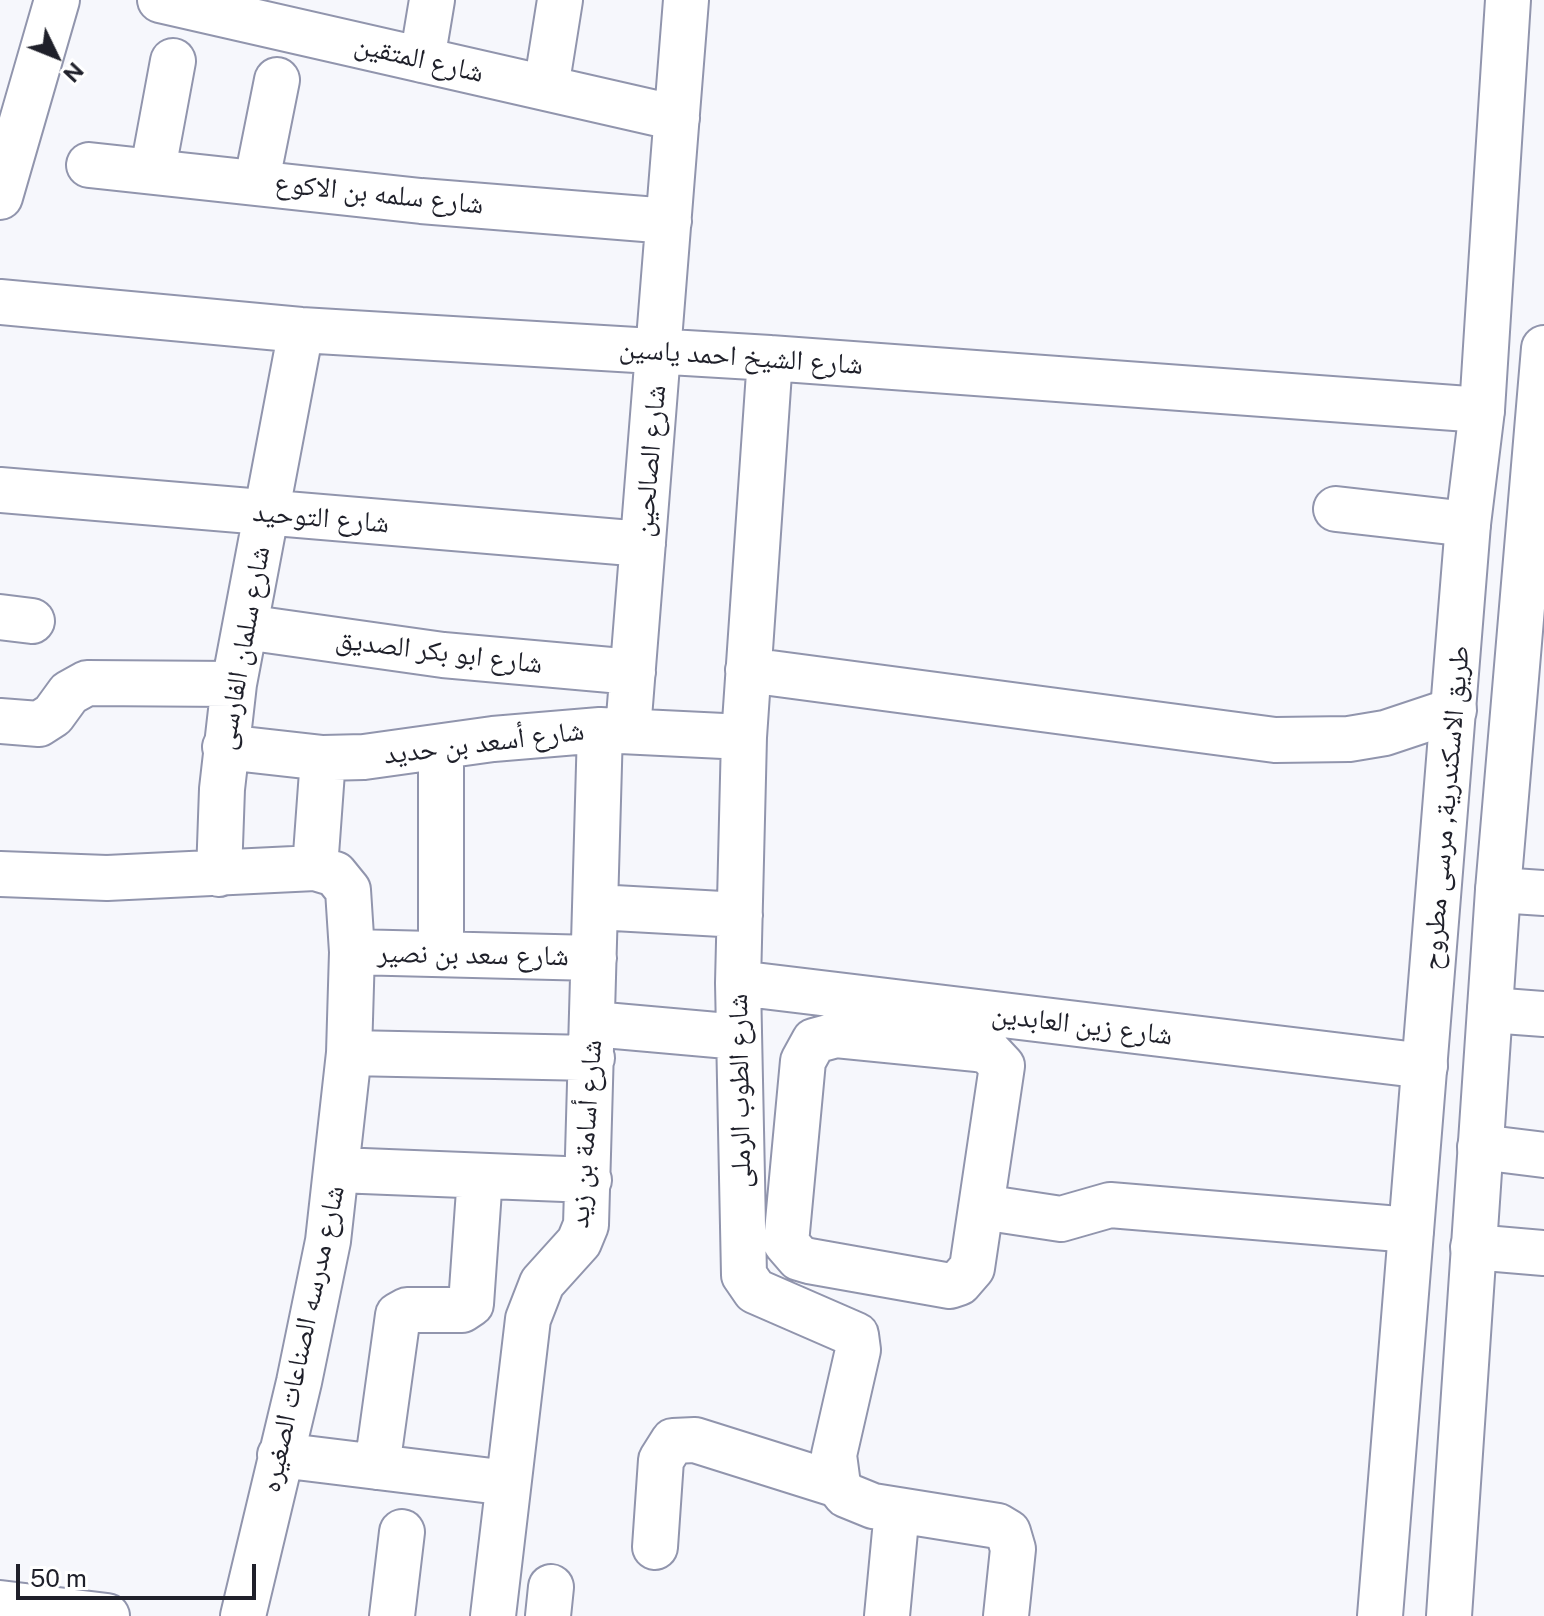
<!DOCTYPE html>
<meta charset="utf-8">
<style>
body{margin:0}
#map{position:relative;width:1544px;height:1616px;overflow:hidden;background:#f6f7fc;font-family:"Public Sans",sans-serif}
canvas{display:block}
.north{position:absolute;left:16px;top:16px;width:80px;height:80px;-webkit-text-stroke:6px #fff;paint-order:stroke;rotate:133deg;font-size:22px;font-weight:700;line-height:32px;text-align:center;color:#1f202a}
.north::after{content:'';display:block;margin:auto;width:28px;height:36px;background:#1f202a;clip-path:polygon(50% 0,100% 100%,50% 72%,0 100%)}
.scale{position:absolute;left:16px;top:1564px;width:240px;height:36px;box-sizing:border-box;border:4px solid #1f202a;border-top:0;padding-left:10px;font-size:24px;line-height:28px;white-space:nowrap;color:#1f202a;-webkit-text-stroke:6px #fff;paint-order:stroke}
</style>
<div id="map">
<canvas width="1544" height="1616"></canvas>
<div class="north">N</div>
<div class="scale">50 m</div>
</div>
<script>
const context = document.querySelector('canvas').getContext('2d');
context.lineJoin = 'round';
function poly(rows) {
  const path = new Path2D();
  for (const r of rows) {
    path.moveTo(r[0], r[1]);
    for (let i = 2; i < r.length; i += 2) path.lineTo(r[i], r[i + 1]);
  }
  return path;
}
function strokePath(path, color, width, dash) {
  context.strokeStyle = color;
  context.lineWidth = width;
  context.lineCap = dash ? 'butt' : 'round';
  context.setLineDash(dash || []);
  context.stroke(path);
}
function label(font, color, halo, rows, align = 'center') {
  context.font = font + ' "Public Sans","Noto Naskh Arabic",sans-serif';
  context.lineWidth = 6;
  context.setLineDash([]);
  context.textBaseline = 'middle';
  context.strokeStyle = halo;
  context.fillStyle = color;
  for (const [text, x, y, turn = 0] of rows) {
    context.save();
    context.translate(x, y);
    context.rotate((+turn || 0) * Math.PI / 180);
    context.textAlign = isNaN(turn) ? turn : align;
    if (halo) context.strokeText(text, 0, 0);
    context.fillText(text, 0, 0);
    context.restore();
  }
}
const minor = poly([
 [160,0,677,118],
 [422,60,432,0],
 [546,88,560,0],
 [89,165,421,201,669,221],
 [153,169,173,61],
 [257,180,277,80],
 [0,197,57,0],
 [0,302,301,330,770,358,1482,410],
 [770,358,744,737,738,983,744,1275,755,1291,856,1335,858,1350,834,1455,838,1485,846,1495,873,1506,998,1526,1008,1532,1013,1549,1006,1616],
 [0,490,643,544],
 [1336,509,1468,524],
 [0,617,32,621],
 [245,627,443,655,633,672],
 [748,670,1275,740,1349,739,1385,733,1454,710],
 [0,721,39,724,53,715,69,693,87,683,234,684],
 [628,730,686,0],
 [225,747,323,758,364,757,493,739,600,730,744,737],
 [441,748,441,954],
 [315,868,323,758],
 [0,874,107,878,315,868,335,874,348,890,352,952,349,1053,328,1241,299,1382,243,1616],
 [219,874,222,789,234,684,301,330],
 [1498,890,1544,893],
 [596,907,740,915],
 [352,952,594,958],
 [738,983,1425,1066],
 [1490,1010,1544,1014],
 [593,1024,739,1037],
 [836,1035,977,1049,988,1051,1002,1066,972,1268,959,1283,950,1286,809,1261,799,1258,786,1243,803,1061,814,1041,836,1035],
 [349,1053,592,1058],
 [1480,1147,1544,1155],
 [338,1170,589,1180],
 [982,1207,1061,1219,1110,1205,1411,1230],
 [1473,1247,1544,1253],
 [280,1455,508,1483],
 [377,1467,398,1315,407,1310,462,1310,471,1304,480,1176],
 [655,1547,661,1460,673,1441,695,1440,838,1485],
 [0,1603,107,1616],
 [392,1616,402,1532],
 [493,1616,528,1319,542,1283,579,1242,586,1225,600,730],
 [548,1616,551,1587],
 [887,1616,897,1510]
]);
const major = poly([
 [1380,1616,1468,524,1482,410,1508,0],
 [1449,1616,1498,890,1544,348]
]);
strokePath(minor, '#9195ad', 48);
strokePath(major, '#9195ad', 48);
strokePath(minor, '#fff', 44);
strokePath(major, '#fff', 44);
label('28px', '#1f202a', '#fff', [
 ["شارع المتقين",419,59,13],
 ["شارع سلمه بن الاكوع",379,194,6],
 ["شارع الشيخ احمد ياسين",741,357,4],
 ["شارع الصالحين",650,461,-85],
 ["شارع التوحيد",321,518,5],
 ["شارع سلمان الفارسى",243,648,-80],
 ["شارع ابو بكر الصديق",439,652,7],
 ["شارع أسعد بن حديد",484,743,-7],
 ["طريق الاسكندرية, مرسى مطروح",1446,808,-85],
 ["شارع سعد بن نصير",473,955,1],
 ["شارع زين العابدين",1082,1025,7],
 ["شارع الطوب الرملى",740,1091,-91],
 ["شارع أسامة بن زيد",586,1134,-86],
 ["شارع مدرسه الصناعات الصغيره",303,1339,-78]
]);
</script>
